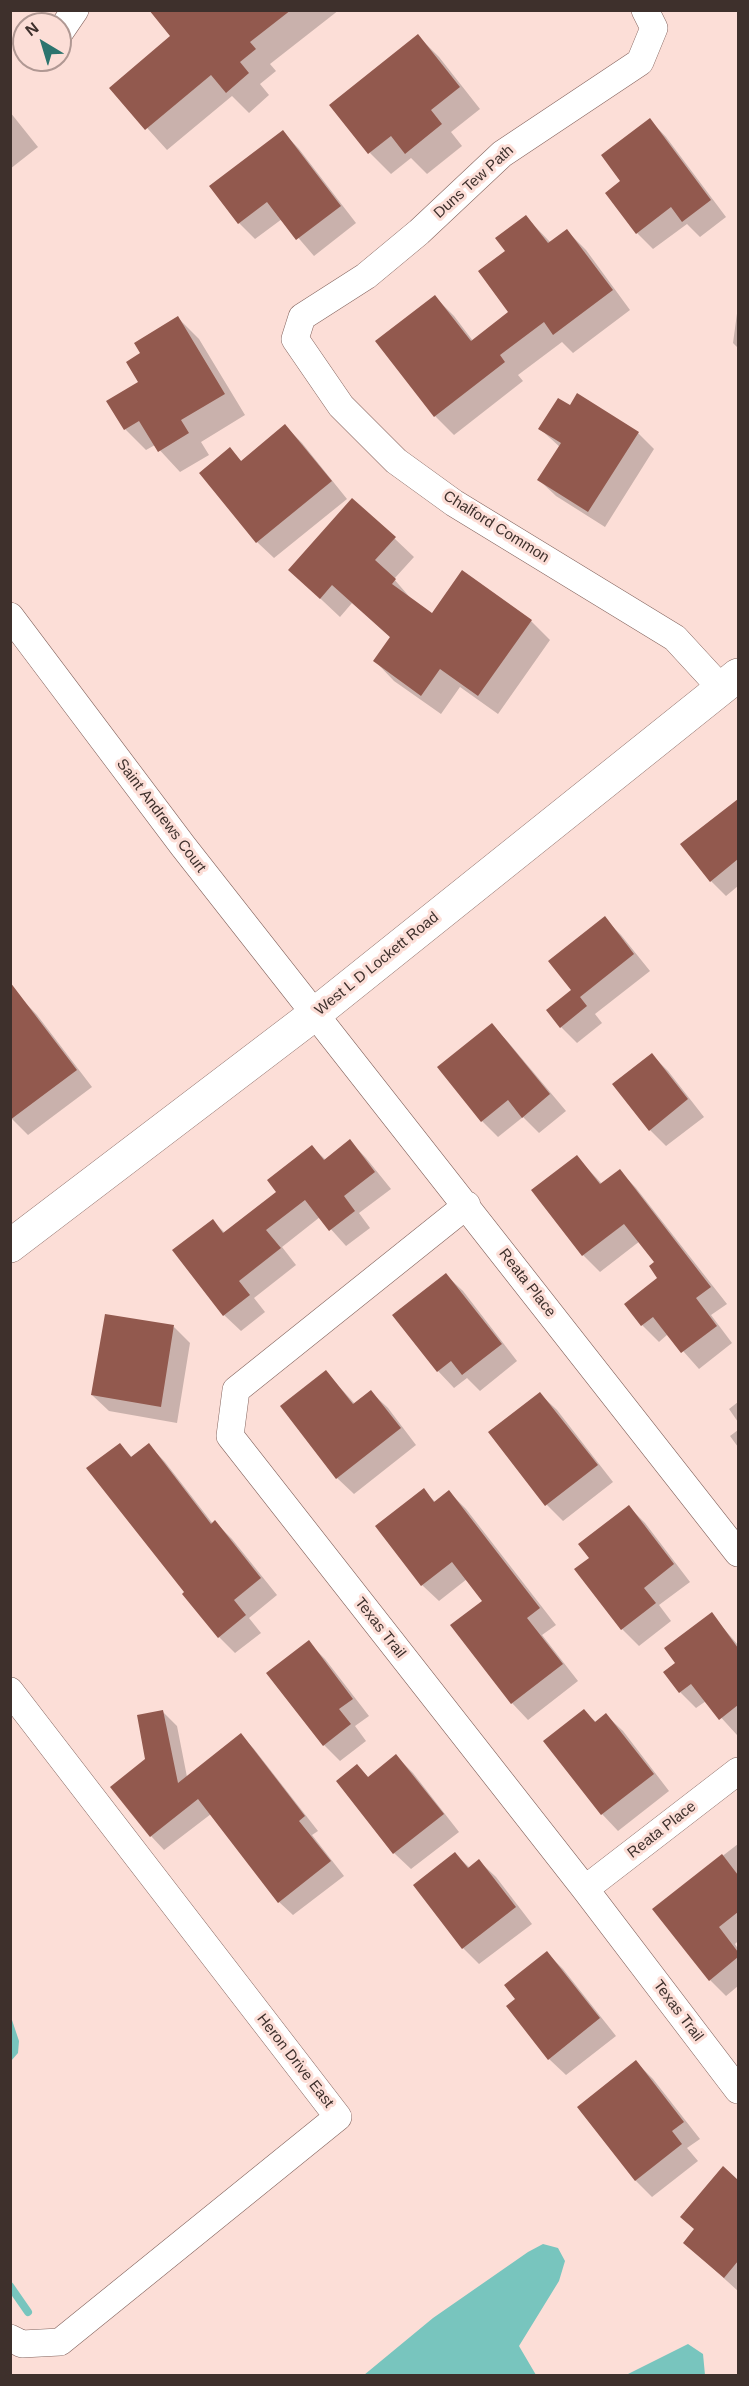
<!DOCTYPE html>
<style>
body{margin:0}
#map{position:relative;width:749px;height:2386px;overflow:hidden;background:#fcded7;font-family:Arial,sans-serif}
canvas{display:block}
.frame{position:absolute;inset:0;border:12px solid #3e302c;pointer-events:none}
.north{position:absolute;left:12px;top:12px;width:60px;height:60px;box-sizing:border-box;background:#fcded7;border:2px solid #b09893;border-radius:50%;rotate:322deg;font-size:16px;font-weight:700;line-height:24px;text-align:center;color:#3e302c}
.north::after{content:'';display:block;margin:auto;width:21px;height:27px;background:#2c746e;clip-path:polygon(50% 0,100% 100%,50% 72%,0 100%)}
</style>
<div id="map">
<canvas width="749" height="2386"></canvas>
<div class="frame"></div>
<div class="north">N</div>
</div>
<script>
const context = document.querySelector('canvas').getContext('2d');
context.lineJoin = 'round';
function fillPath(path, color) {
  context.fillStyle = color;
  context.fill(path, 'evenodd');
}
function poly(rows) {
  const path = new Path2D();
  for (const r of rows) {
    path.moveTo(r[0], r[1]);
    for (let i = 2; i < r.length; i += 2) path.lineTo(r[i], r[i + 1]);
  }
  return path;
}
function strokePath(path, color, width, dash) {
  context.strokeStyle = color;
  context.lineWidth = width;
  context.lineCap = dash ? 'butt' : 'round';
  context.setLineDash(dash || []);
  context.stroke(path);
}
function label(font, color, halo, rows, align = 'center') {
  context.font = font + ' Arial,sans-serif';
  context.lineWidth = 6;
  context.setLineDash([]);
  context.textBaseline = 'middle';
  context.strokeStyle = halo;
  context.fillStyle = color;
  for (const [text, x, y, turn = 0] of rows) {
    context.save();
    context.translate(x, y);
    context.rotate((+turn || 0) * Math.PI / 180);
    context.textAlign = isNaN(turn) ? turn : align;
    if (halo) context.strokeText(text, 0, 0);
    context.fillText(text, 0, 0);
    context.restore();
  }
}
fillPath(poly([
 [11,2017,19,2041,18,2053,11,2061],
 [543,2244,558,2248,565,2261,559,2281,519,2346,536,2375,364,2375,433,2318,528,2252],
 [688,2344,703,2354,705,2375,626,2375]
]), '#78c5be');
fillPath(poly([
 [161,10,339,10,270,64,276,71,260,84,269,95,249,113,232,96,167,150,111,88,172,36],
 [418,36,439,57,480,109,451,132,462,146,427,174,411,158,391,174,370,153],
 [10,112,38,147,10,169],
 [650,120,666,137,726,217,700,237,687,224,653,249,637,233,622,181],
 [283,132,299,149,356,223,314,256,282,219,255,239,239,223],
 [526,217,551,243,567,231,586,250,630,310,573,353,562,342,518,375,523,381,454,435,435,416,435,297,454,316,473,341,510,312,507,251],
 [738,306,738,348,733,343],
 [178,318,199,339,245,415,201,442,209,455,180,472,155,445,146,450,125,429,140,382,142,354],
 [285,426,302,443,347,499,274,558,257,542,201,473,230,449,242,462],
 [540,429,638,433,654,449,605,527,556,496,539,480,560,447],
 [394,538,414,557,394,579,413,601,433,615,531,621,550,640,498,714,460,687,441,714,394,681,375,661,391,638,352,603,340,617,290,570],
 [738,801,738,886,726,896,711,881,682,845],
 [605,919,621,935,650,971,595,1014,602,1023,577,1043,561,1027,573,991],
 [21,998,37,1015,92,1087,28,1135,10,1117],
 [492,1025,508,1042,566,1111,539,1133,523,1117,498,1137,482,1121],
 [652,1055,668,1071,704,1117,666,1146,650,1130],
 [350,1141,366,1158,391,1189,359,1213,370,1228,346,1246,320,1217,282,1247,296,1265,254,1298,265,1312,241,1331,224,1315,175,1251,213,1221,225,1233,278,1192,312,1147,326,1160],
 [577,1157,602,1184,620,1171,636,1188,727,1304,711,1315,732,1343,699,1369,668,1334,659,1342,642,1325,626,1304,659,1278,656,1263,640,1241,600,1272,583,1255,534,1190],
 [446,1275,463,1291,517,1361,480,1391,467,1378,454,1388,438,1371,394,1315],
 [174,1327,190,1343,177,1423,109,1411,92,1395],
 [326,1372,355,1404,371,1392,388,1408,416,1445,354,1494,337,1478],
 [540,1394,557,1410,613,1482,563,1521,547,1505],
 [738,1402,738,1422,729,1409],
 [738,1430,738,1447,730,1436],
 [119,1445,133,1458,149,1445,165,1462,213,1524,215,1522,232,1539,277,1595,249,1618,261,1633,235,1653,219,1637,186,1592],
 [424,1490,436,1503,449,1492,466,1509,556,1625,542,1635,578,1681,528,1720,512,1703,484,1601,467,1579,439,1601,422,1585],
 [629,1507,645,1523,690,1582,659,1605,671,1621,639,1646,622,1629,576,1569,591,1558],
 [711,1614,738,1645,738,1734,737,1735,706,1701,696,1708,680,1692,677,1663],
 [308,1642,325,1659,369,1716,355,1726,366,1741,340,1761,324,1745],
 [584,1711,596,1722,606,1715,623,1731,669,1791,618,1831,602,1814],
 [163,1712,177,1726,187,1777,241,1735,254,1749,318,1831,312,1835,344,1876,293,1915,279,1902,211,1814,164,1850,151,1836,147,1760],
 [396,1756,413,1773,459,1832,411,1869,394,1853,338,1781,357,1766,369,1778],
 [738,1844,738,1941,735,1944,738,1949,738,1986,726,1996,710,1980,654,1909],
 [455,1854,470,1868,479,1861,496,1877,532,1924,479,1964,463,1948],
 [547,1953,563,1969,616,2036,566,2075,549,2059,518,1999],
 [636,2062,653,2079,700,2139,687,2148,698,2161,652,2197,636,2181,579,2107],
 [723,2169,738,2182,738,2291,685,2243,695,2230]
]), '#0003');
strokePath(poly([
 [10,2286,28,2312]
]), '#78c5be', 8);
fillPath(poly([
 [149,10,291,10,250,42,256,49,240,62,249,73,226,93,211,75,145,130,109,88,170,36],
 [418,34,460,87,431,110,442,124,405,154,391,136,368,154,329,105],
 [650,118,711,200,682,222,671,207,636,234,605,193,620,181,601,155],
 [283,130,341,206,296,240,267,202,238,224,209,186],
 [526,215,548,243,567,229,613,290,553,335,544,322,500,355,505,362,434,417,375,341,435,295,471,341,508,312,478,271,505,251,495,238],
 [178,316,225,394,181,420,189,433,158,452,139,421,124,430,106,401,138,382,126,362,140,353,134,343],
 [577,393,639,432,588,512,537,480,561,443,538,429,558,398,570,405],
 [285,424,332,481,256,543,199,473,230,447,241,461],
 [352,498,396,537,375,560,396,579,392,584,432,613,462,570,532,620,478,696,440,669,421,696,373,661,390,637,332,585,320,599,288,570],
 [738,799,738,859,710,882,680,844],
 [605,916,634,954,580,997,587,1006,560,1028,546,1010,571,990,548,961],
 [10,982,77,1070,10,1120],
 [492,1023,550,1094,522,1118,508,1100,481,1122,437,1067],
 [652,1053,688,1099,649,1131,612,1084],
 [350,1139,375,1172,344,1196,355,1211,329,1231,305,1200,266,1230,281,1248,239,1281,250,1295,223,1316,172,1250,213,1219,223,1233,276,1192,267,1180,312,1145,324,1160],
 [577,1155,600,1184,620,1169,711,1287,696,1298,717,1326,681,1353,653,1317,641,1326,624,1304,657,1278,649,1266,654,1262,624,1224,582,1256,531,1190],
 [446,1273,502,1344,462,1375,451,1361,437,1372,392,1315],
 [105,1314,174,1325,161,1407,91,1395],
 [326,1370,353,1404,371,1390,401,1428,336,1479,280,1406],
 [540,1392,598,1465,545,1506,488,1432],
 [120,1443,131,1457,149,1443,211,1524,215,1520,261,1578,234,1600,246,1615,218,1638,182,1594,184,1592,86,1468],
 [424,1488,434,1502,449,1490,540,1608,527,1618,563,1664,511,1704,450,1625,482,1601,452,1562,421,1586,375,1526],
 [629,1505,674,1564,644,1588,656,1603,621,1630,574,1569,589,1558,578,1544],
 [712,1612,738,1648,738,1705,719,1720,691,1684,679,1693,663,1672,675,1663,664,1648],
 [309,1640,353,1699,339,1709,351,1724,323,1746,266,1673],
 [584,1709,595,1722,606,1713,654,1774,601,1815,543,1741],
 [163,1710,178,1783,241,1733,305,1816,299,1821,331,1861,278,1903,198,1799,150,1837,110,1787,145,1759,137,1715],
 [396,1754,444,1814,393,1854,336,1781,357,1764,368,1777],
 [455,1852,468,1868,479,1859,516,1907,462,1949,413,1885],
 [722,1854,738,1875,738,1912,719,1927,738,1952,738,1957,709,1981,652,1909],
 [547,1951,600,2018,548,2060,506,2006,515,1999,504,1985],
 [636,2060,684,2122,672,2131,682,2144,635,2181,577,2107],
 [723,2166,738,2180,738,2261,724,2278,683,2243,694,2229,680,2217]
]), '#92594e');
const minor = poly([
 [645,10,654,28,640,62,502,154,419,232,366,276,302,317,295,339,341,406,396,461,454,503,675,638,721,688],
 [60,32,75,10],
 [10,616,183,846,738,1553],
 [467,1205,236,1390,230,1436,585,1889,738,2090],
 [10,1691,338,2117,60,2342,22,2344,10,2338],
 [585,1889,738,1771]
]);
const secondary = poly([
 [10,1246,316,1013,738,675]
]);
strokePath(minor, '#84645e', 28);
strokePath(secondary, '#84645e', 34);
strokePath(minor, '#fff', 27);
strokePath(secondary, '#fff', 33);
label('15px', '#3e302c', '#fcded7', [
 ["Duns Tew Path",474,182,-42],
 ["Chalford Common",496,527,32],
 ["Saint Andrews Court",161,816,53],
 ["West L D Lockett Road",377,964,-39],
 ["Reata Place",527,1283,52],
 ["Texas Trail",380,1628,52],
 ["Reata Place",662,1830,-38],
 ["Texas Trail",678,2011,53],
 ["Heron Drive East",295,2061,52]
]);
</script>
